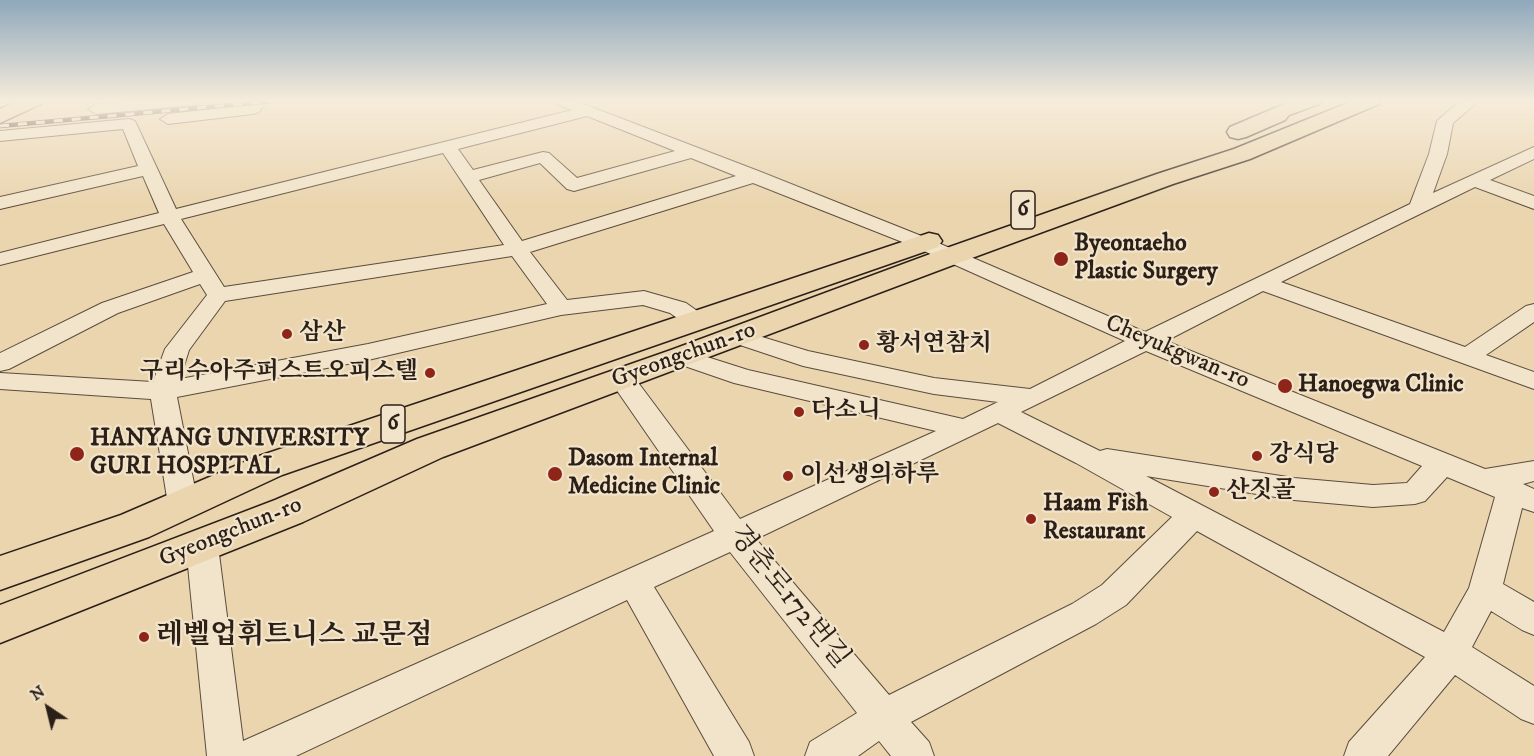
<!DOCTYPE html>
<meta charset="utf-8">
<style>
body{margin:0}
#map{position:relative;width:1534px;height:756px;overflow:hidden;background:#ead5ae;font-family:"IM FELL DW Pica",serif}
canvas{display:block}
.north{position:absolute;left:18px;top:678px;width:60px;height:60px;-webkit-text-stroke:4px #f1e4ca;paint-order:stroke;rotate:325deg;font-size:16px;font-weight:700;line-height:24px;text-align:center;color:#2b1f17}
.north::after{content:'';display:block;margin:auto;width:21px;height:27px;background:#2b1f17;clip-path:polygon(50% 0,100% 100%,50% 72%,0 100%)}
</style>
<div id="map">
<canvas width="1534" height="756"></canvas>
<div class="north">N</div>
</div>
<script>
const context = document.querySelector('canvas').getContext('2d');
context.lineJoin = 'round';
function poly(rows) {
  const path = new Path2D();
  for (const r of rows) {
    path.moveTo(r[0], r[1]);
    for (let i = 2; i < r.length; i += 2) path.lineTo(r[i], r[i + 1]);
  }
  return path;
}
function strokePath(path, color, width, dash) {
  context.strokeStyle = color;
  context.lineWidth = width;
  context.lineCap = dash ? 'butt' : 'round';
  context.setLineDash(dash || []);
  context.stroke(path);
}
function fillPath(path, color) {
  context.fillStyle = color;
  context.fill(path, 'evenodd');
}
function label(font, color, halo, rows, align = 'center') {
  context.font = font + ' "IM FELL DW Pica","Noto Serif KR",serif';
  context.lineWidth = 4.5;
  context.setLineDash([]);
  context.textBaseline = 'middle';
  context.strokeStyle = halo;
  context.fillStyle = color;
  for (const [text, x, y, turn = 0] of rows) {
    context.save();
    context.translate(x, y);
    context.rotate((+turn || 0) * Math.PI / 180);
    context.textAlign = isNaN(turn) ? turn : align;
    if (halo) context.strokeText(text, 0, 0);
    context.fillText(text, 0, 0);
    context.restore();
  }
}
const minor = poly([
 [145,100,203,100,195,105,96,114,88,109,96,104,145,100],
 [251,100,267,100,259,112,253,114,168,124,160,119,168,114,248,105,251,100],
 [552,100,573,100,761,172,929,239,1145,332,1410,204,1429,154,1437,121,1461,100,1480,100,1453,123,1447,154,1433,193,1534,147,1534,159,1490,180,1534,196,1534,209,1475,187,1281,282,1465,347,1526,306,1534,304,1534,322,1486,355,1534,372,1534,389,1263,291,1166,341,1485,469,1534,461,1534,481,1523,484,1534,489,1534,512,1522,508,1503,584,1534,602,1534,635,1522,630,1491,611,1472,647,1534,686,1534,724,1521,719,1455,675,1388,756,1344,756,1349,742,1425,657,1197,531,1126,605,1096,624,911,722,929,742,934,756,891,756,879,741,858,756,805,756,810,742,857,713,730,552,654,587,749,742,754,756,714,756,627,600,296,756,207,756,186,546,191,537,202,534,213,537,218,546,243,741,714,531,609,379,613,373,622,371,631,373,740,519,936,431,734,383,673,362,670,357,673,352,682,349,748,370,963,419,998,402,934,394,803,366,728,341,724,336,728,331,736,329,808,351,934,378,1030,389,1125,341,915,247,753,183,530,252,567,300,644,291,686,303,703,315,707,320,703,325,695,327,687,325,670,313,643,305,561,315,368,360,177,397,198,504,194,512,183,515,172,512,168,504,151,399,0,389,0,373,153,382,165,349,207,295,200,284,118,313,9,369,0,371,0,353,102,303,193,272,164,224,0,265,0,253,159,213,143,176,0,209,0,197,138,166,123,129,0,141,0,131,129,119,135,121,176,209,572,110,554,103,552,100],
 [587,116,675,151,577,178,549,153,543,152,473,170,458,149,587,116],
 [443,153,504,245,224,287,181,219,443,153],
 [691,158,736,176,522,241,479,180,540,163,567,189,574,191,691,158],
 [512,256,547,304,368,344,180,379,189,350,225,301,512,256],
 [1146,351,1422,466,1407,483,1373,485,1294,478,1107,449,1100,451,1021,412,1146,351],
 [998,423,1076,463,1172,517,1102,585,1072,604,889,695,756,539,998,423],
 [1146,476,1294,500,1373,507,1415,504,1425,501,1447,477,1495,497,1469,588,1444,632,1146,476]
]);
const major = poly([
 [19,100,44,100,41,104,0,123,0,109,19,100],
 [1294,100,1322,100,1319,104,1289,115,1285,120,1246,137,1238,139,1230,137,1227,132,1230,127,1294,100],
 [1355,100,1382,100,1379,104,1250,159,1173,184,961,262,443,457,303,522,0,643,0,605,275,500,417,439,671,350,941,250,1157,174,1234,149,1355,100],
 [929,233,938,235,942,241,938,247,282,475,149,537,0,590,0,556,121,515,256,457,929,233]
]);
strokePath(minor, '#5b4c3d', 2);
strokePath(major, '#2b1f17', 3);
fillPath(minor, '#f1e4ca');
fillPath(major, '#ead5ae');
const rail = poly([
 [0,126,285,100]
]);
strokePath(rail, '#2b1f17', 4.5);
strokePath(rail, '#f1e4ca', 3, [9]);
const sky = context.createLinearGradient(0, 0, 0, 206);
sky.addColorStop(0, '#8fa8bc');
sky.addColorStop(0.49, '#f6ecdb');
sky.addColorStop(1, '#f6ecdb00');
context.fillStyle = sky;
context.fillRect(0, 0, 1534, 206);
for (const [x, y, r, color] of [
 [1061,259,8,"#8f2418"],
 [287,334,6,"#8f2418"],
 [864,345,6,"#8f2418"],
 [430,373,6,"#8f2418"],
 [1285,386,8,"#8f2418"],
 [799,412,6,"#8f2418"],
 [77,454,8,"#8f2418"],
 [1257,456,6,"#8f2418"],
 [555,474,8,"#8f2418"],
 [788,476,6,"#8f2418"],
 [1214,492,6,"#8f2418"],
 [1031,519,6,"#8f2418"],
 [144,637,6,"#8f2418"]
]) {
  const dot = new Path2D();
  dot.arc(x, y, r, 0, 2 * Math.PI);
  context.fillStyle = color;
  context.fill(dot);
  strokePath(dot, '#f1e4ca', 2);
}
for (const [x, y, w] of [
 [1023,210,24],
 [393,424,24]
]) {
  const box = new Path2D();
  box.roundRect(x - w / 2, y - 19, w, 38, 4.5);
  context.fillStyle = '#f1e4ca';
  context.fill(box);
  strokePath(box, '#2b1f17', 1.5);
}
label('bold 22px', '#2b1f17', null, [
 ["6",1023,210],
 ["6",393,424]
]);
label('bold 24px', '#2b1f17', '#f1e4ca', [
 ["Byeontaeho",1074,245],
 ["Plastic Surgery",1074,273],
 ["삼산",299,334],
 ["황서연참치",876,345],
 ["구리수아주퍼스트오피스텔",418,373,"right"],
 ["Hanoegwa Clinic",1298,386],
 ["다소니",811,412],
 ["HANYANG UNIVERSITY",90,440],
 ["GURI HOSPITAL",90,468],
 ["강식당",1269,456],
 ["Dasom Internal",568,460],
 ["Medicine Clinic",568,488],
 ["이선생의하루",800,476],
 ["산짓골",1226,492],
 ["Haam Fish",1043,505],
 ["Restaurant",1043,533]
], 'left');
label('24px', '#2b1f17', '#f1e4ca', [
 ["Cheyukgwan-ro",1177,353,23],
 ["Gyeongchun-ro",684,356,-20],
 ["Gyeongchun-ro",231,533,-22]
]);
label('28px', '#2b1f17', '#f1e4ca', [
 ["경춘로172번길",788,598,51]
]);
label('bold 28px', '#2b1f17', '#f1e4ca', [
 ["레벨업휘트니스 교문점",156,637]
], 'left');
</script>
